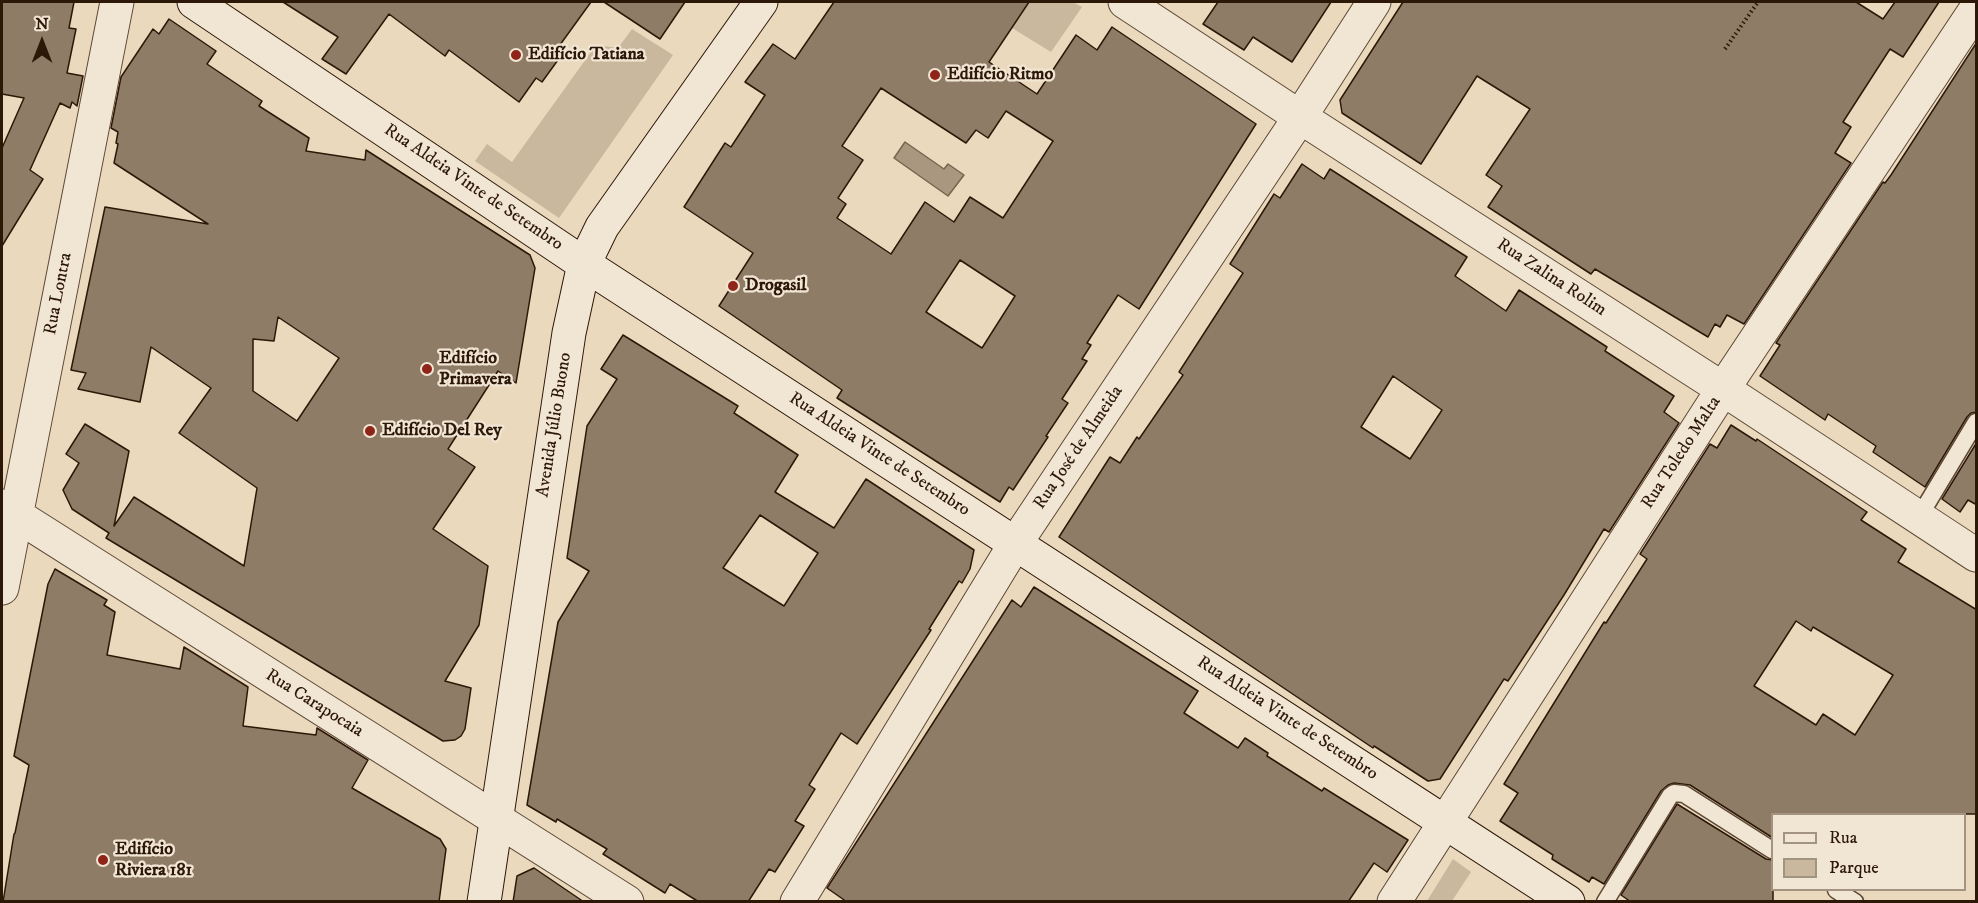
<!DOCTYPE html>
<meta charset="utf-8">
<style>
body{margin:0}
#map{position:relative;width:1978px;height:903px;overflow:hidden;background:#ead9bd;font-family:"IM FELL DW Pica",serif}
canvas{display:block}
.frame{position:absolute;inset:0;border:3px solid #2d1808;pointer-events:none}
.legend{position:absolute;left:1771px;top:813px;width:195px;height:78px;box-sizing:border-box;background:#f1e6d4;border:2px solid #a39482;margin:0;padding:8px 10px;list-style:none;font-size:18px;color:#2d1808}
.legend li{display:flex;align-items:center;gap:12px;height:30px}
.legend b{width:30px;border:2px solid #a39482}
.north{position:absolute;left:12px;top:12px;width:60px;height:60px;-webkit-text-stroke:4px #f1e6d4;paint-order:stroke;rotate:0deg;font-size:16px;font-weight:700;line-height:24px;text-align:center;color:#2d1808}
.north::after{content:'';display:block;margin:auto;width:21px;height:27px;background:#2d1808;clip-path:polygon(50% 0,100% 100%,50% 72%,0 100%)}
</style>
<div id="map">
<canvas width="1978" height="903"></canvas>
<div class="frame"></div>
<ul class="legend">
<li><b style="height:8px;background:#f1e6d4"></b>Rua</li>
<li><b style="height:16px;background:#cab89e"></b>Parque</li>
</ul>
<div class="north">N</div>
</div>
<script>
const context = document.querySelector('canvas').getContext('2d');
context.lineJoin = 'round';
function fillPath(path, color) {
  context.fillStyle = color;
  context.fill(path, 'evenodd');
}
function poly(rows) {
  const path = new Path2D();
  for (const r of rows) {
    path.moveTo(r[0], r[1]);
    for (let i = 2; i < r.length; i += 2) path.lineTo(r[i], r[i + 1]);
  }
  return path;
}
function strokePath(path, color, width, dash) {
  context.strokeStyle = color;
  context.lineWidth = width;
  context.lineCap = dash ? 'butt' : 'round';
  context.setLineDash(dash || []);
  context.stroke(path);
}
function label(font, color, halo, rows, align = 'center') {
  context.font = font + ' "IM FELL DW Pica",serif';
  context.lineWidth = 4.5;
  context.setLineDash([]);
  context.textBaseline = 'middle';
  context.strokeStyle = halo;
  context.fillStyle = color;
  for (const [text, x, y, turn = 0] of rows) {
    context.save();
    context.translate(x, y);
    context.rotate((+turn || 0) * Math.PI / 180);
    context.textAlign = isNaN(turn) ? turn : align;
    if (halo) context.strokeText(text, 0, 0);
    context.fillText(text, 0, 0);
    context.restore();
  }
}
fillPath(poly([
 [1029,2,1073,2,1082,7,1051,52,1012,28],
 [632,29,673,55,559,218,475,161,487,144,512,162,596,45,618,48],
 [1453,859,1471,872,1452,901,1427,901]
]), '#cab89e');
const water = poly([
 [905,142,944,169,948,164,964,175,948,196,894,158,905,142]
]);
fillPath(water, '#aa977f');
strokePath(water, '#78644f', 1.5);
const building = poly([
 [2,2,74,2,69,28,76,29,67,73,83,76,77,106,72,102,70,108,60,103,30,170,43,179,2,246,2,148,24,98,2,94,2,2],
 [283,2,591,2,557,49,563,53,542,82,536,78,519,102,449,50,445,56,389,14,346,74,322,59,338,37,283,2],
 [604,2,685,2,660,39,604,2],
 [834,2,1029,2,989,62,1037,94,1076,35,1097,50,1112,27,1256,124,1139,309,1118,295,1087,343,1091,345,1082,359,1087,361,1062,399,1068,403,1046,436,1048,437,1013,490,1009,487,1000,502,837,398,842,390,719,306,753,253,684,207,725,143,731,147,765,95,745,82,773,44,795,59,834,2],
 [881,88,966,143,976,130,988,138,1006,111,1053,141,1003,218,970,197,954,222,925,202,891,254,837,218,846,204,838,198,863,160,842,146,881,88],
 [960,260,1015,296,982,348,926,312,960,260],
 [1218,2,1331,2,1292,62,1253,37,1244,50,1203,24,1218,2],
 [1403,2,1856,2,1883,19,1895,2,1939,2,1903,57,1890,49,1843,122,1851,127,1835,153,1851,163,1744,324,1727,315,1720,327,1715,324,1708,337,1595,269,1591,274,1488,207,1502,186,1486,175,1530,109,1477,76,1421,164,1342,113,1340,100,1403,2],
 [169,19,216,51,207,64,262,101,259,106,309,138,306,151,365,160,366,150,530,255,535,268,516,383,498,371,448,449,475,467,433,529,488,566,479,625,445,681,471,688,465,729,461,736,455,740,443,741,106,538,109,533,72,509,63,490,79,463,66,454,85,424,129,451,114,526,134,497,244,566,257,488,179,433,211,388,151,347,140,402,78,389,86,373,71,370,105,207,208,224,114,163,118,144,116,143,118,132,111,128,121,77,153,29,159,34,169,19],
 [278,317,339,358,297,421,253,391,253,339,274,341,278,317],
 [1977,42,1977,412,1971,413,1967,417,1925,487,1873,452,1876,446,1828,414,1825,420,1760,376,1780,345,1776,343,1883,182,1885,183,1891,175,1977,42],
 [1302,164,1324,179,1330,169,1467,257,1455,276,1506,311,1519,290,1607,347,1605,351,1674,396,1664,412,1679,423,1609,532,1604,529,1564,595,1508,681,1504,679,1440,779,1428,781,1374,746,1373,748,1059,537,1110,457,1120,463,1137,437,1139,439,1183,375,1179,372,1243,273,1230,264,1274,194,1280,198,1302,164],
 [1393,376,1442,410,1410,459,1361,427,1393,376],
 [623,335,738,406,734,413,798,455,775,492,834,528,866,479,974,550,970,569,962,583,959,581,929,629,931,630,857,744,841,733,809,785,815,789,795,821,804,826,775,872,769,869,748,902,699,902,670,884,665,893,603,854,607,849,557,819,556,822,527,805,558,622,589,571,567,558,587,426,617,379,601,369,623,335],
 [760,515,818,553,784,606,723,568,760,515],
 [1731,425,1756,441,1757,439,1867,512,1861,520,1906,549,1898,562,1977,610,1977,814,1773,814,1773,838,1690,785,1674,783,1668,785,1661,791,1604,884,1592,877,1589,882,1552,859,1553,855,1500,821,1518,793,1504,784,1604,622,1606,623,1647,559,1640,554,1710,444,1717,448,1731,425],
 [1796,621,1811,631,1813,627,1893,675,1855,735,1823,714,1816,725,1754,686,1796,621],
 [1977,442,1977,505,1968,500,1960,512,1942,499,1977,442],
 [55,569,107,600,104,605,115,612,107,655,180,669,184,647,248,687,243,726,316,735,317,728,368,760,352,788,440,839,446,849,439,902,3,902,14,834,15,833,29,765,14,756,48,584,55,569],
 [1034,587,1198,691,1184,713,1238,748,1245,738,1268,753,1267,756,1322,791,1324,788,1408,840,1387,872,1374,863,1348,902,847,902,827,888,1012,600,1021,607,1034,587],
 [1677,804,1766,859,1773,860,1773,902,1631,902,1621,895,1677,804],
 [534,868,584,902,513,902,517,876,534,868]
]);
fillPath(building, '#8f7c66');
strokePath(building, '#2d1808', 1.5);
const lane = poly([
 [1919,517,1976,422],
 [1836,890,1855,902],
 [1605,902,1670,796,1674,793,1684,794,1772,850]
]);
const street = poly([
 [1125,2,1300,117,1723,389,1976,555],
 [2,506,627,902],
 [2,588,117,2],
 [797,902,1015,544,1300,117,1374,2],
 [1394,902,1723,389,1976,9]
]);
const secondary = poly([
 [194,2,584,264,1568,902],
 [484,902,569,333,584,264,602,227,761,2]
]);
strokePath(lane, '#5c4835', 19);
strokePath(street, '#5c4835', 35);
strokePath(secondary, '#2d1808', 35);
strokePath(poly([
 [1725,49,1758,2]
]), '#2d1808', 4, [1.5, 3]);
strokePath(lane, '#f1e6d4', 16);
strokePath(street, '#f1e6d4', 33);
strokePath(secondary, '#f1e6d4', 33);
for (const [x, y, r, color] of [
 [516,55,6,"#8f2418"],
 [935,75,6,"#8f2418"],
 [733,286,6,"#8f2418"],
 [427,369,6,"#8f2418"],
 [370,431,6,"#8f2418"],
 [103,860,6,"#8f2418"]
]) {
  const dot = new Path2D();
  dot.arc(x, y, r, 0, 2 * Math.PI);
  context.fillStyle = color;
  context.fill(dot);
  strokePath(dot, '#f1e6d4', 2);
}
label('bold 18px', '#2d1808', '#f1e6d4', [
 ["Edifício Tatiana",528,55],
 ["Edifício Ritmo",947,75],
 ["Drogasil",745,286],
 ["Edifício",439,359],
 ["Primavera",439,380],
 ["Edifício Del Rey",382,431],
 ["Edifício",115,850],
 ["Riviera 181",115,871]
], 'left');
label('18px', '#2d1808', '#f1e6d4', [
 ["Rua Aldeia Vinte de Setembro",473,188,34],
 ["Rua Zalina Rolim",1551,278,33],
 ["Rua Lontra",59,294,-79],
 ["Avenida Júlio Buono",555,425,-81],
 ["Rua José de Almeida",1079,448,-56],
 ["Rua Toledo Malta",1682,453,-57],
 ["Rua Aldeia Vinte de Setembro",879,455,33],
 ["Rua Carapocaia",314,704,32],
 ["Rua Aldeia Vinte de Setembro",1287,719,33]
]);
</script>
